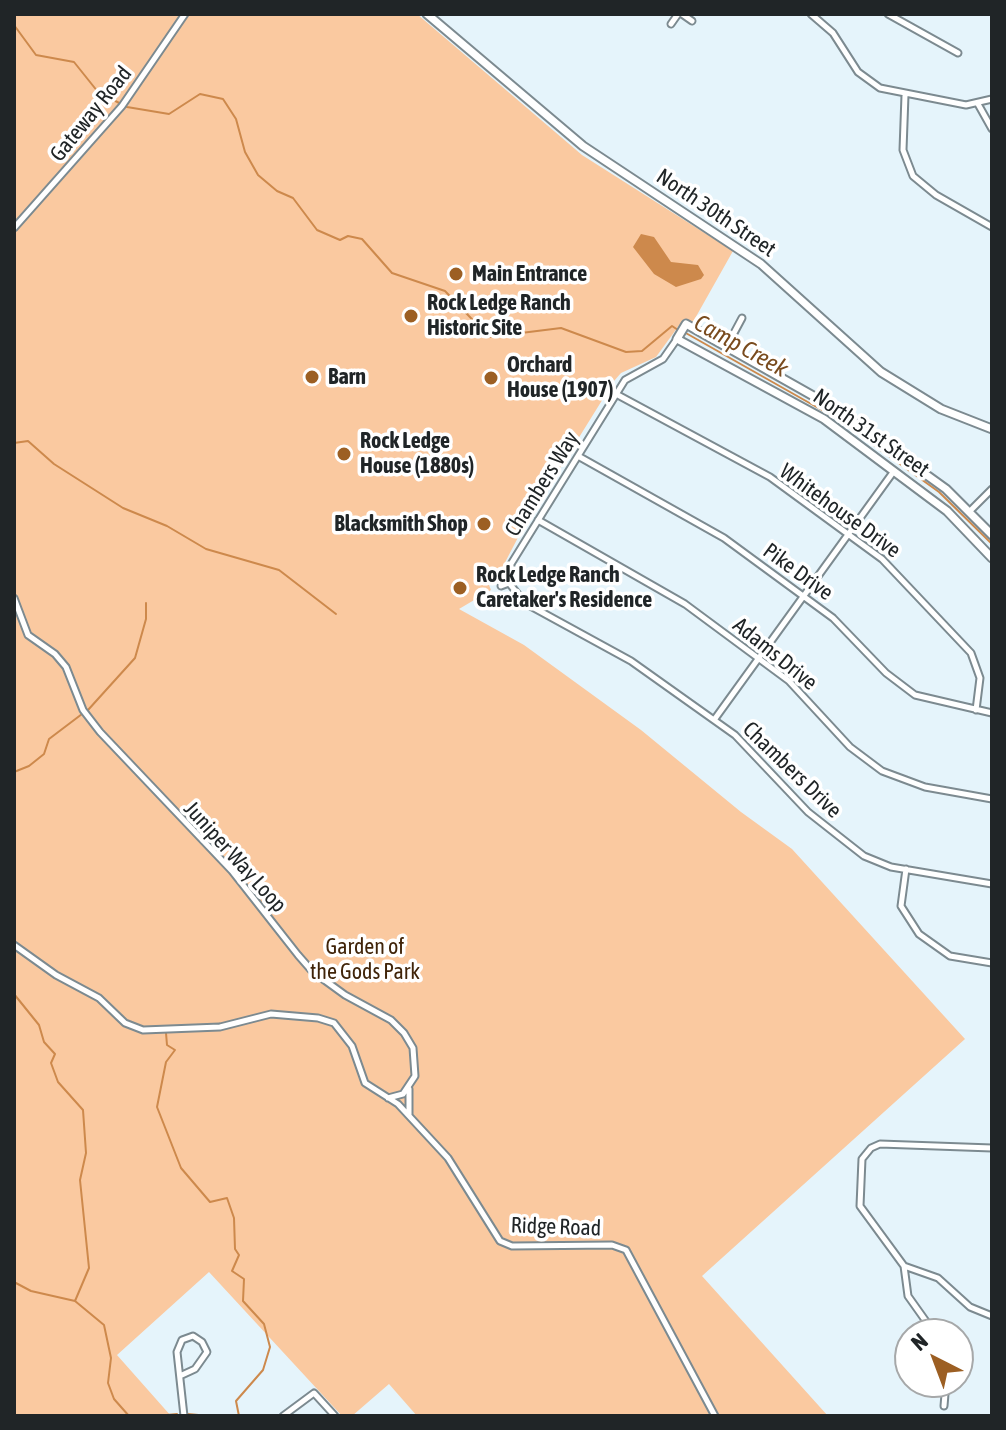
<!DOCTYPE html>
<style>
body{margin:0}
#map{position:relative;width:1006px;height:1430px;overflow:hidden;background:#e5f4fb;font-family:"Asap Condensed",sans-serif}
canvas{display:block}
.frame{position:absolute;inset:0;border:16px solid #202527;pointer-events:none}
.north{position:absolute;left:894px;top:1318px;width:80px;height:80px;box-sizing:border-box;background:#fff;border:2px solid #a6a8a9;border-radius:50%;rotate:318deg;font-size:22px;font-weight:700;line-height:32px;text-align:center;color:#202527}
.north::after{content:'';display:block;margin:auto;width:28px;height:36px;background:#9c5f23;clip-path:polygon(50% 0,100% 100%,50% 72%,0 100%)}
</style>
<div id="map">
<canvas width="1006" height="1430"></canvas>
<div class="frame"></div>
<div class="north">N</div>
</div>
<script>
const context = document.querySelector('canvas').getContext('2d');
context.lineJoin = 'round';
function fillPath(path, color) {
  context.fillStyle = color;
  context.fill(path, 'evenodd');
}
function poly(rows) {
  const path = new Path2D();
  for (const r of rows) {
    path.moveTo(r[0], r[1]);
    for (let i = 2; i < r.length; i += 2) path.lineTo(r[i], r[i + 1]);
  }
  return path;
}
function strokePath(path, color, width, dash) {
  context.strokeStyle = color;
  context.lineWidth = width;
  context.lineCap = dash ? 'butt' : 'round';
  context.setLineDash(dash || []);
  context.stroke(path);
}
function label(font, color, halo, rows, align = 'center') {
  context.font = font + ' "Asap Condensed",sans-serif';
  context.lineWidth = 7;
  context.setLineDash([]);
  context.textBaseline = 'middle';
  context.strokeStyle = halo;
  context.fillStyle = color;
  for (const [text, x, y, turn = 0] of rows) {
    context.save();
    context.translate(x, y);
    context.rotate((+turn || 0) * Math.PI / 180);
    context.textAlign = isNaN(turn) ? turn : align;
    if (halo) context.strokeText(text, 0, 0);
    context.fillText(text, 0, 0);
    context.restore();
  }
}
fillPath(poly([
 [14,14,417,14,582,155,733,251,693,322,683,320,656,357,621,373,614,381,524,526,500,572,496,573,496,579,489,585,491,590,459,609,524,645,641,730,741,812,792,849,965,1039,702,1276,828,1416,417,1416,389,1384,352,1416,342,1416,209,1272,117,1355,171,1416,14,1416]
]), '#fac9a0');
fillPath(poly([
 [641,234,654,237,671,262,698,265,704,275,701,279,676,287,654,274,633,247]
]), '#cd894c');
strokePath(poly([
 [14,25,36,55,74,62,98,92,127,107,169,114,200,94,223,99,236,119,245,152,258,175,277,191,293,198,317,230,340,240,348,236,362,239,392,273,445,291,489,337,561,328,626,352,642,351,672,326,678,330],
 [684,332,836,418,939,492,992,544],
 [14,443,28,441,54,464,123,508,167,526,206,549,279,570,336,614],
 [88,710,135,658,146,619,146,603],
 [14,772,29,766,44,754,49,739,82,714],
 [14,994,39,1025,44,1042,55,1054,51,1063,58,1082,83,1110,86,1153,80,1180,89,1268,75,1301],
 [166,1033,167,1045,175,1050,166,1062,157,1107,181,1168,210,1202,227,1198,234,1218,235,1249,239,1255,232,1271,244,1279,243,1301,264,1324,270,1347,263,1370,236,1401,239,1416],
 [14,1282,31,1291,75,1301,104,1325,111,1358,108,1383,114,1399,129,1416],
 [188,1414,209,1416],
 [156,1416,177,1414]
]), '#cd894c', 2);
const street = poly([
 [682,14,692,21],
 [811,14,833,33,858,72,880,88,966,105,992,99],
 [888,14,958,53],
 [671,24,678,14],
 [905,95,903,150,913,176,936,195,992,227],
 [978,104,992,129],
 [14,228,122,106,185,14],
 [727,346,742,318],
 [616,394,770,477,882,559,971,653,980,678,976,710],
 [578,456,724,538,833,618,886,673,915,695,992,713],
 [970,511,992,489],
 [538,520,685,604,789,681,850,747,882,771,925,787,992,799],
 [509,583,525,603,631,661,735,735,808,812,864,856,891,867,992,884],
 [509,583,511,564,625,380,663,359,677,339],
 [501,586,509,583],
 [14,598,28,635,55,654,66,667,83,710,100,732,232,871,298,955,312,971,345,995,391,1020,404,1033,413,1048,415,1076,403,1094,388,1098],
 [714,720,894,471],
 [906,869,901,906,919,934,950,956,992,963],
 [14,945,56,975,99,998,125,1023,143,1030,220,1027,271,1014,318,1018,334,1023,352,1046,365,1083,398,1104,448,1158,500,1241,512,1246,612,1245,626,1250,715,1416],
 [409,1089,409,1115],
 [904,1266,938,1278,970,1307,992,1316],
 [935,1334,908,1296,904,1266,860,1206,862,1159,871,1148,880,1144,992,1148],
 [182,1375,195,1369,207,1352,202,1342,193,1336,182,1340,177,1352,184,1416],
 [944,1406,946,1382],
 [283,1416,314,1393,335,1416]
]);
const secondary = poly([
 [427,14,583,146,761,264,881,372,941,409,992,429],
 [992,535,946,489,831,406,686,324,677,339,824,419,947,511,992,558]
]);
strokePath(street, '#7c8a90', 9);
strokePath(secondary, '#7c8a90', 11);
strokePath(street, '#fff', 5);
strokePath(secondary, '#fff', 7);
for (const [x, y, r, color] of [
 [456,274,8,"#9c5f23"],
 [411,316,8,"#9c5f23"],
 [312,377,8,"#9c5f23"],
 [491,378,8,"#9c5f23"],
 [344,454,8,"#9c5f23"],
 [484,524,8,"#9c5f23"],
 [460,588,8,"#9c5f23"]
]) {
  const dot = new Path2D();
  dot.arc(x, y, r, 0, 2 * Math.PI);
  context.fillStyle = color;
  context.fill(dot);
  strokePath(dot, '#fff', 3);
}
label('22px', '#202527', '#fff', [
 ["Gateway Road",91,114,-51],
 ["North 30th Street",716,213,34],
 ["North 31st Street",871,433,35],
 ["Chambers Way",542,484,-58],
 ["Whitehouse Drive",840,511,36],
 ["Pike Drive",798,572,36],
 ["Adams Drive",775,654,39],
 ["Chambers Drive",792,770,44],
 ["Juniper Way Loop",235,857,48],
 ["Ridge Road",556,1227,2]
]);
label('bold 22px', '#202527', '#fff', [
 ["Main Entrance",472,274],
 ["Rock Ledge Ranch",427,303],
 ["Historic Site",427,328],
 ["Orchard",507,365],
 ["House (1907)",507,390],
 ["Barn",328,377],
 ["Rock Ledge",360,441],
 ["House (1880s)",360,466],
 ["Blacksmith Shop",468,524,"right"],
 ["Rock Ledge Ranch",476,575],
 ["Caretaker's Residence",476,600]
], 'left');
label('22px', '#402409', '#fff', [
 ["Garden of",365,947],
 ["the Gods Park",365,972]
]);
label('italic 24px', '#794b1e', '#fff', [
 ["Camp Creek",741,346,29]
]);
</script>
